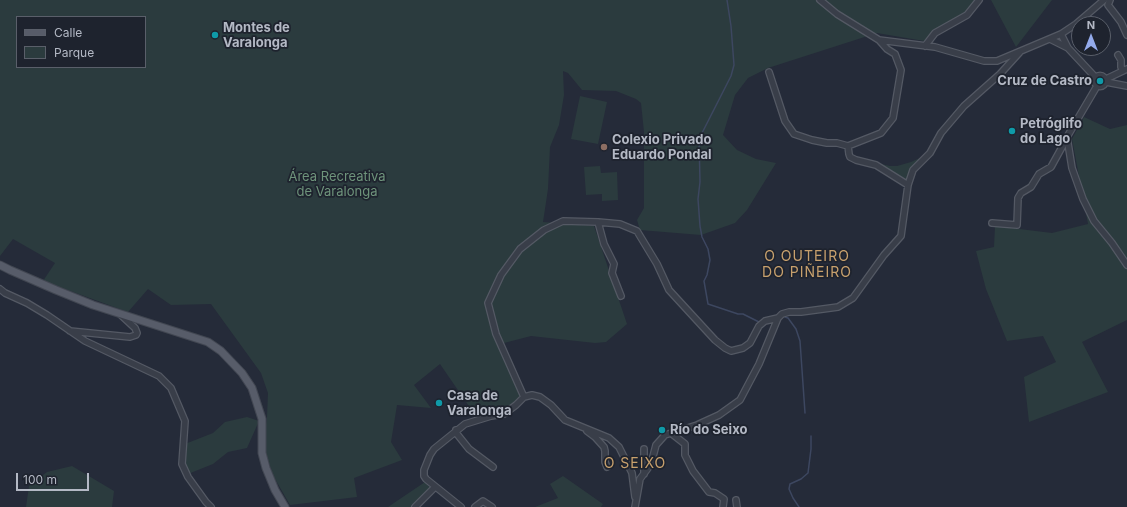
<!DOCTYPE html>
<meta charset="utf-8">
<style>
body{margin:0}
#map{position:relative;width:1127px;height:507px;overflow:hidden;background:#252b39;font-family:Inter,sans-serif}
canvas{display:block}
.legend{position:absolute;left:16px;top:16px;width:130px;height:52px;box-sizing:border-box;background:#1e232e;border:1px solid #5a5f6a;margin:0;padding:5px 7px;list-style:none;font-size:12px;color:#b4b9c5}
.legend li{display:flex;align-items:center;gap:8px;height:20px}
.legend b{width:20px;border:1px solid #5a5f6a}
.north{position:absolute;left:1071px;top:16px;width:40px;height:40px;box-sizing:border-box;background:#1e232e;border:1px solid #5a5f6a;border-radius:50%;rotate:0deg;font-size:11px;font-weight:700;line-height:16px;text-align:center;color:#b4b9c5}
.north::after{content:'';display:block;margin:auto;width:14px;height:18px;background:#93aaeb;clip-path:polygon(50% 0,100% 100%,50% 72%,0 100%)}
.scale{position:absolute;left:16px;top:473px;width:73px;height:18px;box-sizing:border-box;border:2px solid #b4b9c5;border-top:0;padding-left:5px;font-size:12px;line-height:14px;white-space:nowrap;color:#b4b9c5;-webkit-text-stroke:3px #1e232e;paint-order:stroke}
</style>
<div id="map">
<canvas width="1127" height="507"></canvas>
<ul class="legend">
<li><b style="height:5px;background:#575c69"></b>Calle</li>
<li><b style="height:11px;background:#2b3b3e"></b>Parque</li>
</ul>
<div class="north">N</div>
<div class="scale">100 m</div>
</div>
<script>
const context = document.querySelector('canvas').getContext('2d');
context.lineJoin = 'round';
function fillPath(path, color) {
  context.fillStyle = color;
  context.fill(path, 'evenodd');
}
function poly(rows) {
  const path = new Path2D();
  for (const r of rows) {
    if (r.length === 3) {
      path.moveTo(r[0] + r[2], r[1]);
      path.arc(r[0], r[1], r[2], 0, 2 * Math.PI);
      continue;
    }
    path.moveTo(r[0], r[1]);
    for (let i = 2; i < r.length; i += 2) path.lineTo(r[i], r[i + 1]);
  }
  return path;
}
function strokePath(path, color, width, dash) {
  context.strokeStyle = color;
  context.lineWidth = width;
  context.lineCap = dash ? 'butt' : 'round';
  context.setLineDash(dash || []);
  context.stroke(path);
}
function label(font, color, halo, rows, align = 'center') {
  context.font = font + ' Inter,sans-serif';
  context.lineWidth = 3.5;
  context.setLineDash([]);
  context.textBaseline = 'middle';
  context.strokeStyle = halo;
  context.fillStyle = color;
  for (const [text, x, y, turn = 0] of rows) {
    context.save();
    context.translate(x, y);
    context.rotate((+turn || 0) * Math.PI / 180);
    context.textAlign = isNaN(turn) ? turn : align;
    if (halo) context.strokeText(text, 0, 0);
    context.fillText(text, 0, 0);
    context.restore();
  }
}
fillPath(poly([
 [0,0,977,0,967,13,924,41,877,33,768,68,748,78,735,95,723,135,737,150,756,159,776,163,747,210,735,223,701,235,640,230,637,220,644,208,644,132,641,103,636,99,616,91,582,90,568,73,563,71,564,95,559,125,550,147,548,189,543,222,594,226,627,324,606,342,595,343,531,336,504,343,520,397,503,411,475,415,440,364,414,385,431,408,397,405,391,442,402,460,354,478,357,497,290,505,274,477,263,447,267,417,268,393,261,373,211,304,171,305,148,289,128,312,43,281,55,263,13,239,0,256],
 [17,17,145,17,145,67,17,67],
 [991,0,1052,0,1016,47],
 [580,96,607,102,598,144,571,139],
 [1084,117,1110,129,1127,125,1127,320,1082,342,1108,392,1029,422,1024,377,1056,362,1043,336,1007,341,986,289,976,251,994,247,995,226,1052,233,1088,224,1072,139],
 [922,157,912,168,908,180,905,181,882,166,881,164,890,166,897,166,911,162],
 [600,166,601,173,617,172,618,200,602,201,602,194,586,195,584,167],
 [247,417,259,421,247,448,228,452,213,464,188,474,185,461,185,444,213,433,225,422],
 [72,466,114,491,112,507,26,507,29,486,47,472],
 [563,476,603,504,601,507,535,507,558,498,550,484],
 [425,482,431,489,412,507,388,507]
]), '#2b3b3e');
strokePath(poly([
 [727,0,731,26,734,65,731,76,699,139,700,182,698,199,700,226,702,237,708,249,710,260,707,275,704,281,708,304,738,314,743,314,759,322,762,321],
 [785,317,788,318,796,329,800,341,805,413],
 [799,507,793,498,789,489,790,484,801,479,808,473,811,449,811,436]
]), '#3d4760', 1.5);
const minor = poly([
 [820,0,837,14,879,40,935,47,984,61,997,61,1061,34,1076,24,1104,0],
 [1110,0,1108,5,1121,22,1127,35],
 [1061,34,1068,48,1096,78],
 [1050,39,1068,48],
 [879,40,887,49,895,54,901,70,893,118,881,133,848,146,849,154,850,157,856,160,876,165,908,185],
 [925,46,935,33,967,15,979,0],
 [1118,55,1121,60,1121,67,1123,71],
 [769,72,785,121,794,134,812,140,827,143,837,143,848,146],
 [1100,81,5.5],
 [1106,79,1127,69],
 [1106,82,1127,86],
 [1097,86,1067,137,1072,168,1083,199,1094,221,1112,243,1127,265],
 [598,222,604,244,614,264,612,273,621,296],
 [992,223,1017,225,1018,198,1021,193,1031,187,1039,174,1051,167,1067,138],
 [0,289,5,293,27,303,47,315,85,341,159,376,171,388,185,421,182,464,188,477,206,502,211,507],
 [70,331,130,337,136,335,137,333,135,328,121,315],
 [524,397,496,334,488,303,501,275,520,249,544,230,563,221,598,222,620,224,637,231,657,264,669,290,715,340,725,348,731,351,743,348,750,343,759,326,765,321,778,318,782,314,789,312,801,312,838,307,853,298,884,255,901,236,908,185,913,170,930,153,941,133,964,106,1000,74,1020,52],
 [524,397,532,395,540,397,551,405,565,420,609,438,619,447,632,473,635,497],
 [456,430,457,434,469,449,493,467],
 [587,431,595,437,604,447,605,451,605,462,607,467],
 [671,433,685,444,685,455,693,471,709,492,715,493,724,499,723,507],
 [644,449,644,474],
 [736,500,737,507],
 [415,507,435,487],
 [461,507,426,479,424,476,424,470,430,455,434,449,465,424,491,416,504,414,516,405,524,397],
 [475,507,483,501,492,507],
 [635,507,640,479,651,464,656,445,665,435,697,425,719,415,740,400,759,364,778,318]
]);
const major = poly([
 [0,265,10,270,56,290,93,305,208,342,221,351,242,373,252,388,262,419,262,453,266,468,275,490,285,507]
]);
strokePath(minor, '#545964', 8);
strokePath(major, '#424752', 9);
strokePath(minor, '#393e49', 5.5);
strokePath(major, '#575c69', 7);
for (const [x, y, r, color] of [
 [215,35,4,"#0f9aa8"],
 [1100,81,4,"#0f9aa8"],
 [1012,131,4,"#0f9aa8"],
 [604,147,4,"#8d6e63"],
 [439,403,4,"#0f9aa8"],
 [662,430,4,"#0f9aa8"]
]) {
  const dot = new Path2D();
  dot.arc(x, y, r, 0, 2 * Math.PI);
  context.fillStyle = color;
  context.fill(dot);
  strokePath(dot, '#1e232e', 1.5);
}
label('bold 13px', '#b4b9c5', '#1e232e', [
 ["Montes de",223,28],
 ["Varalonga",223,43],
 ["Cruz de Castro",1092,81,"right"],
 ["Petróglifo",1020,124],
 ["do Lago",1020,139],
 ["Colexio Privado",612,140],
 ["Eduardo Pondal",612,155],
 ["Casa de",447,396],
 ["Varalonga",447,411],
 ["Río do Seixo",670,430]
], 'left');
label('13px', '#6e937b', '#1e232e', [
 ["Área Recreativa",337,177],
 ["de Varalonga",337,192]
]);
context.letterSpacing = '1px';
label('14px', '#c7a06d', '#1e232e', [
 ["O OUTEIRO",807,257],
 ["DO PIÑEIRO",807,273],
 ["O SEIXO",635,464]
]);
context.letterSpacing = '0px';
</script>
